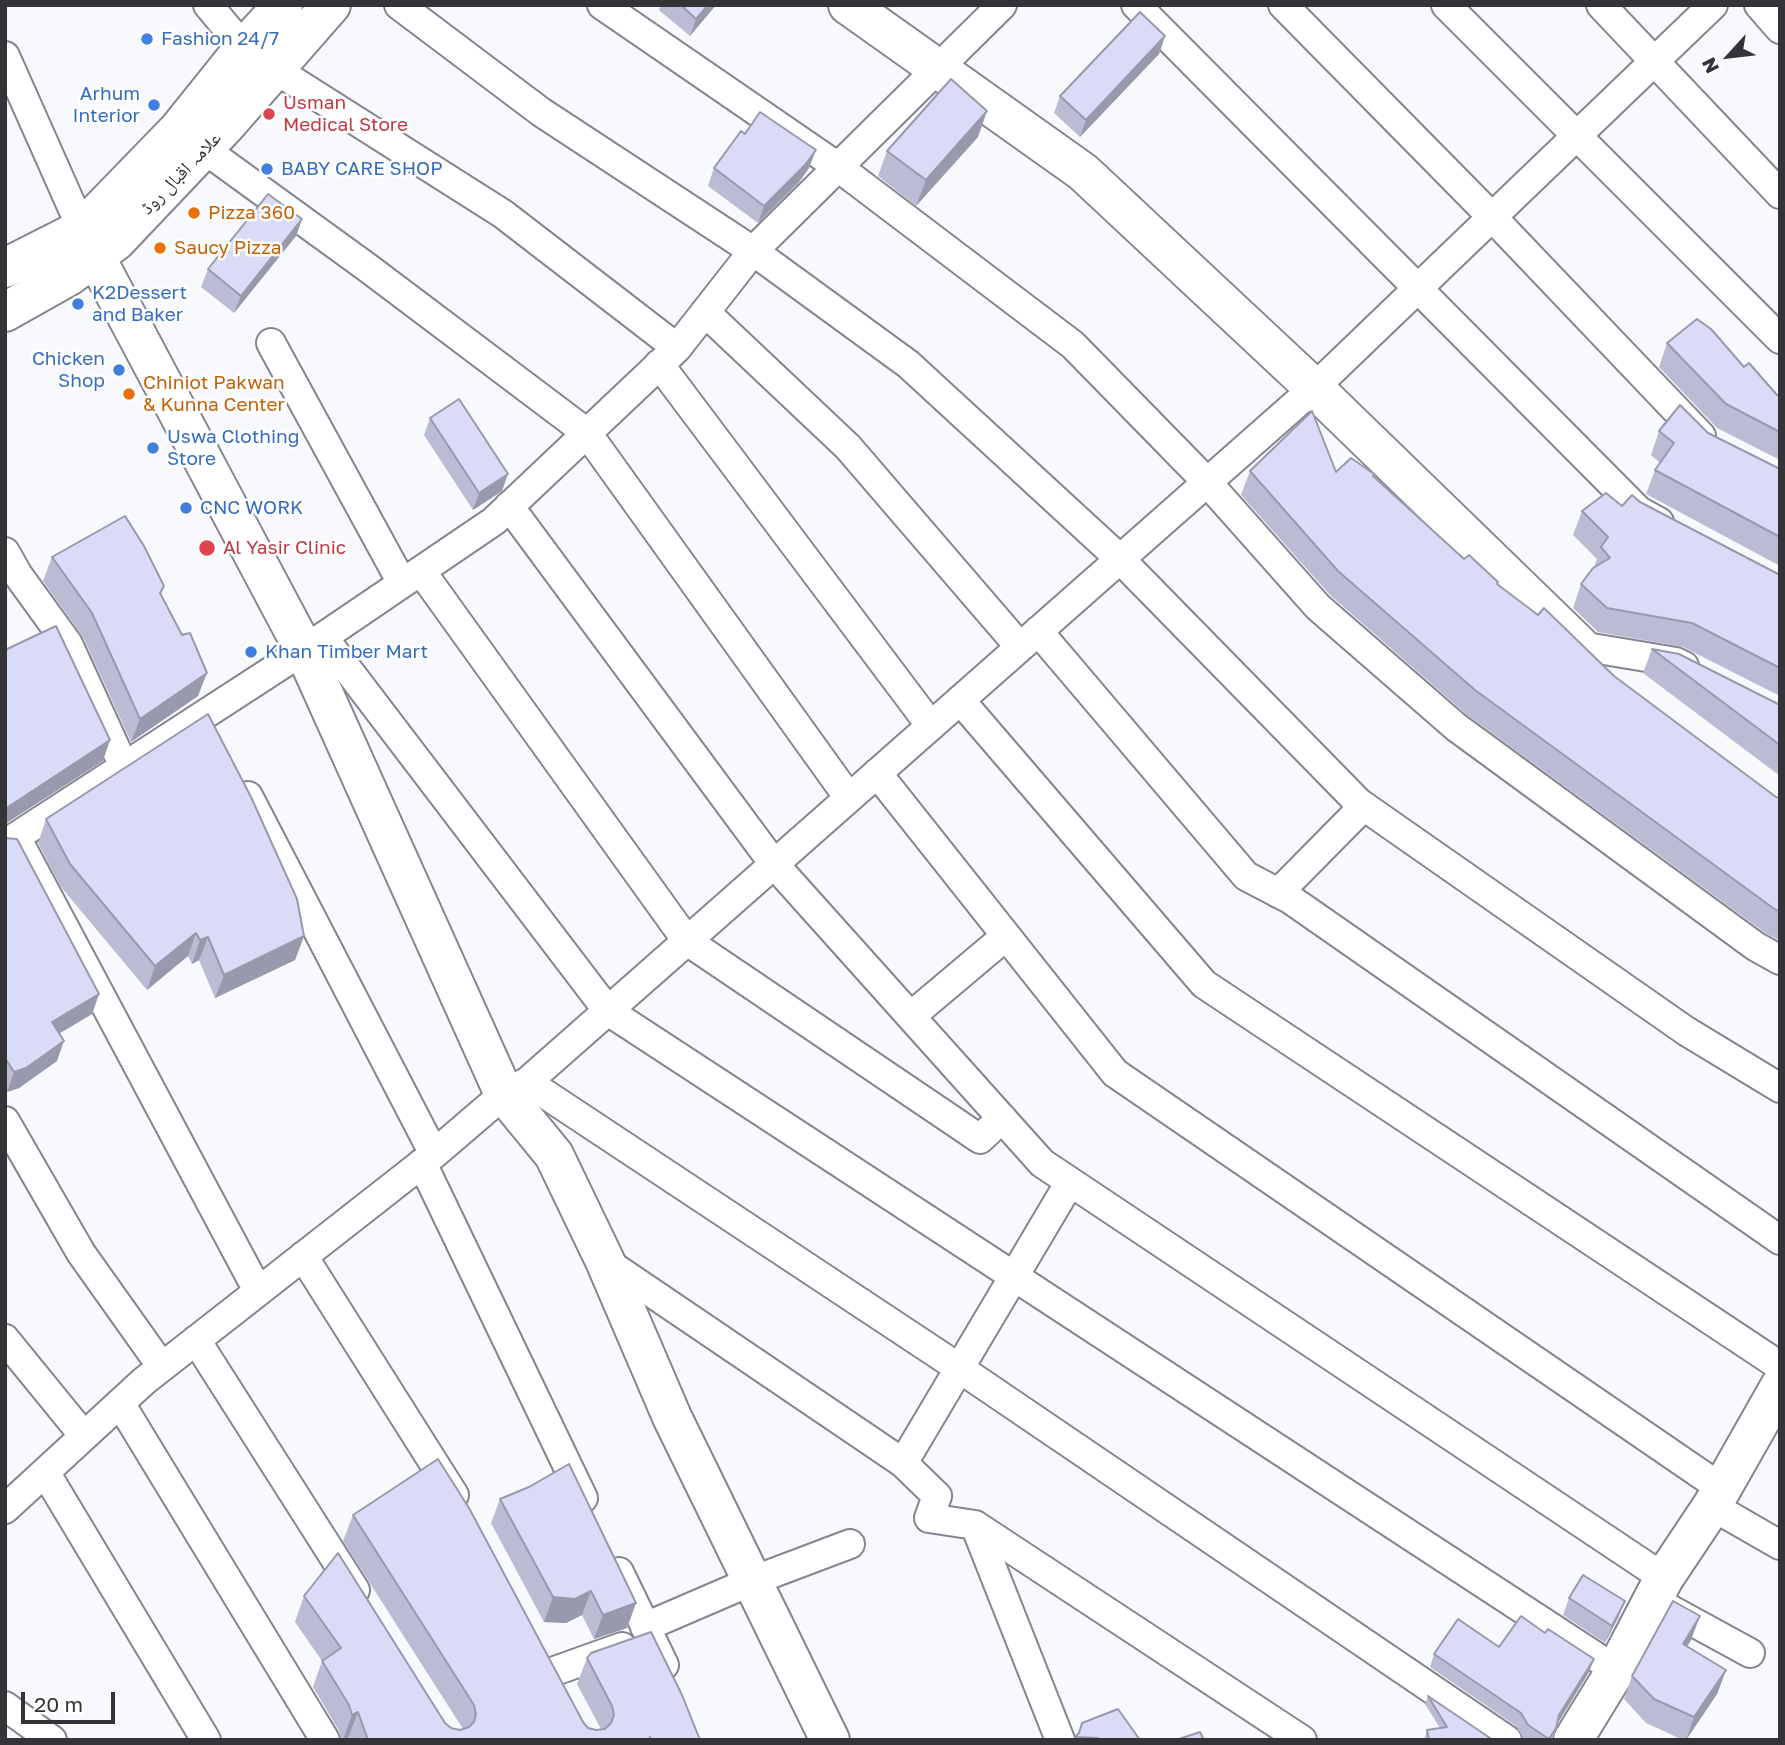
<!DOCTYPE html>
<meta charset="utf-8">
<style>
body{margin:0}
#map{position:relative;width:1785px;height:1745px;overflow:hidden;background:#f8f9fd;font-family:"Golos Text",sans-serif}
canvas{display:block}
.frame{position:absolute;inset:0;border:7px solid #333338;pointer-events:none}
.north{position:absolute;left:1694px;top:21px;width:70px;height:70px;-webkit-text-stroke:5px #fff;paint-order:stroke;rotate:243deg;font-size:19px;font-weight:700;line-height:28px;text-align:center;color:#333338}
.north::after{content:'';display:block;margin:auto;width:24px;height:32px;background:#333338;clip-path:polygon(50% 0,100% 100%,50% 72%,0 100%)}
.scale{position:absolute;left:21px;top:1692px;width:94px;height:32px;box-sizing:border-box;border:4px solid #333338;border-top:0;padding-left:9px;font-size:21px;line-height:24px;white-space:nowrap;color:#333338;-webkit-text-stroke:5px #fff;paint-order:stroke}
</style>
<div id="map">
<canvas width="1785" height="1745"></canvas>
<div class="frame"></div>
<div class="north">N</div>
<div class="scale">20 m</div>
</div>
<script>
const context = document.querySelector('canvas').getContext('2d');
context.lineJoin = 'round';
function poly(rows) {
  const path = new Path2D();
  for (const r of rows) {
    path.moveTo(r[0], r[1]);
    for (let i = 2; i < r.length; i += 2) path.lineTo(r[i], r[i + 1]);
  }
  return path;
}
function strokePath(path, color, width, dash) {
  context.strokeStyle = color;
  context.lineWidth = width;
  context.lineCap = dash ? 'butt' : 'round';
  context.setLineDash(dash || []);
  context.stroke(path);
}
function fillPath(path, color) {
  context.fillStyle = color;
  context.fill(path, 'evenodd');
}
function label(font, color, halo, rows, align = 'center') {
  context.font = font + ' "Golos Text","Noto Naskh Arabic",sans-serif';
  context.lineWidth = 5;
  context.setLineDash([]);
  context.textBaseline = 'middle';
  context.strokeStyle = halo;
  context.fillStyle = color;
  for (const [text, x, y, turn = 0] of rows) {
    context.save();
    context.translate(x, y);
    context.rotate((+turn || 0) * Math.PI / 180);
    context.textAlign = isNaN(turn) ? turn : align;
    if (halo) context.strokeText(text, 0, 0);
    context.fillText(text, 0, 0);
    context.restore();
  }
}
const street = poly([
 [208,5,244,48],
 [399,5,541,112,753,251,908,364,1120,559,1363,807,1278,893],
 [602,5,838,167,1073,345,1207,482,1318,607,1456,727,1755,946,1780,960],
 [1136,5,1639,511,1659,522],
 [1283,5,1492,217,1701,436],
 [1446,5,1780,339],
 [1601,5,1780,194],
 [1759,5,1780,29],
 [5,56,89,245],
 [276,70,503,214,677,348],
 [204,149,368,268,587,433,849,798],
 [705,312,848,447,1020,647],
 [271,343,402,583],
 [659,364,931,726],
 [509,506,774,864,1042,1163,1664,1578],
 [5,552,18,575,68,644,124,767],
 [421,571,687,941,980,1139,1002,1118],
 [1038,631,1246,876,1290,899,1780,1240],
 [323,637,608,1011,1616,1670],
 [1580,646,1676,662,1684,666],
 [960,700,1204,984,1780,1366],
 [877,773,1115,1073,1721,1488],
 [248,796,434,1154],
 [1355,800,1686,1031,1780,1088],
 [16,837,258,1291],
 [5,844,304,650,494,521,677,348,753,251,1002,5],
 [911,1016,1006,936],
 [527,1082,959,1368,1507,1740],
 [5,1121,81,1253,162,1367],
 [422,1163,583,1498],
 [303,1256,454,1495],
 [605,1261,903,1463,937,1496,929,1518,975,1525,1302,1740],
 [5,1339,84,1436],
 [196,1340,355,1590],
 [120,1403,325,1740],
 [903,1463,1070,1182],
 [45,1472,206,1740],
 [1712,1506,1780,1545],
 [5,1509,144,1381,434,1154,504,1094,527,1082,687,941,1314,388,1713,5],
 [975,1525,1060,1740],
 [619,1572,664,1665],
 [1664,1606,1750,1653],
 [645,1627,752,1581,850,1544],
 [552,1672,622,1647],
 [5,1706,52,1740]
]);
const secondary = poly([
 [848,5,1083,172,1314,388,1580,646],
 [96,258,304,650,504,1094,554,1155,605,1261,672,1417,830,1740],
 [5,268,82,229,179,129,244,48,283,5],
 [5,312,69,276,116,241,226,125,331,5],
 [1573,1740,1616,1670,1664,1578,1712,1506,1780,1386]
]);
strokePath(street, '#84858f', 32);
strokePath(secondary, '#84858f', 42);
strokePath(street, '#fff', 28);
strokePath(secondary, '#fff', 38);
fillPath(poly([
 [661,5,716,5,690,36,659,10],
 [1165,36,1159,54,1080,137,1054,113,1060,96],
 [745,134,809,168,799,182,758,223,708,186,714,168],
 [978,137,916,206,878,176,887,151],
 [302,219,296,236,234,313,201,287,208,269],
 [1667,343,1744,367,1780,396,1780,460,1717,428,1659,367],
 [430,418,502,491,473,510,424,435],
 [1659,431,1708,433,1780,469,1780,566,1646,494,1655,470,1660,463,1651,455],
 [1250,471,1336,472,1374,476,1464,559,1614,676,1776,797,1780,798,1780,941,1764,932,1466,714,1330,595,1241,495],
 [1640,502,1780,575,1780,696,1683,647,1598,632,1573,608,1581,584,1594,567,1597,559,1573,535,1582,511,1622,506],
 [52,557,164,586,161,595,198,696,131,742,83,637,43,581],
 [1652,649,1780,705,1780,776,1643,673],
 [46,819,304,936,295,960,215,998,199,960,192,964,188,956,147,990,61,887,38,843],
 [5,838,99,994,92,1014,60,1033,57,1061,19,1088,7,1092,5,1090],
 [500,1499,636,1603,627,1628,594,1639,582,1615,566,1623,544,1622,491,1523],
 [353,1515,588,1728,596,1730,601,1729,577,1684,587,1658,700,1740,349,1740,348,1738,345,1740,342,1740,339,1731,313,1687,322,1661,295,1622,304,1596,451,1728,460,1730,463,1729,343,1541],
 [1569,1598,1618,1618,1605,1643,1563,1615],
 [1545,1633,1589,1672,1558,1723,1552,1740,1526,1740,1523,1738,1516,1726,1430,1667,1434,1654,1499,1647],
 [1691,1640,1687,1646,1726,1670,1717,1694,1686,1740,1683,1740,1646,1723,1624,1699,1632,1676],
 [1428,1696,1493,1740,1424,1740,1427,1730,1440,1728,1425,1704]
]), '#bbbcd4');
fillPath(poly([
 [708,5,716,5,690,36,696,19],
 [1165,36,1159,54,1080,137,1086,120],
 [987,111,978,137,916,206,926,180],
 [816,150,809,168,799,182,758,223,764,206],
 [302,219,296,236,234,313,241,296],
 [508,474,502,491,473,510,479,493],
 [207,673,198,696,131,742,140,719],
 [110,740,103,761,5,824,5,809],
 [196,933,188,956,147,990,155,966],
 [304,936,295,960,215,998,224,975],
 [208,937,199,960,192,964,200,940],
 [99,994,92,1014,45,1042,52,1022],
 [64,1041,57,1061,19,1088,7,1092,14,1072],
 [591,1591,582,1615,566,1623,544,1622,553,1597],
 [1625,1601,1618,1618,1605,1643,1612,1626],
 [636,1603,627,1628,594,1639,603,1615],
 [1700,1616,1691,1640,1674,1668,1683,1644],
 [1594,1659,1589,1672,1554,1729,1559,1715],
 [1726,1670,1717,1694,1686,1740,1694,1717],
 [358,1712,348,1738,343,1740,352,1715],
 [1075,1737,1098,1738,1097,1740,1074,1740]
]), '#9999ad');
const building = poly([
 [681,5,708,5,696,19,681,5],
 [1140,12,1165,36,1086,120,1060,96,1140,12],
 [951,79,987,111,926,180,887,151,951,79],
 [760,112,816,150,805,165,764,206,714,168,741,131,745,134,760,112],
 [268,194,302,219,241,296,208,269,268,194],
 [1697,319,1711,329,1744,367,1749,363,1777,395,1780,396,1780,432,1726,404,1667,343,1697,319],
 [459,399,508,474,479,493,430,418,459,399],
 [1680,405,1708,433,1780,469,1780,537,1655,470,1674,443,1659,431,1680,405],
 [1312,411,1336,472,1351,458,1374,474,1373,476,1464,559,1469,555,1498,582,1497,584,1538,615,1544,608,1614,676,1776,797,1780,798,1780,912,1773,908,1475,690,1338,571,1250,471,1312,411],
 [1606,493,1622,506,1632,495,1640,502,1780,575,1780,668,1692,623,1607,608,1581,584,1593,568,1610,558,1601,547,1608,537,1582,511,1606,493],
 [125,516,144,546,164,586,160,593,182,635,190,633,207,673,140,719,92,613,52,557,125,516],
 [56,626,110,740,5,809,5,650,56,626],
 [1652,649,1679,654,1780,705,1780,745,1652,649],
 [208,714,251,797,297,899,304,936,224,975,208,937,200,940,196,933,155,966,70,864,46,819,208,714],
 [5,838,17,839,99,994,52,1022,64,1041,26,1068,14,1072,5,1058,5,838],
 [438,1459,469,1508,583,1722,588,1728,596,1730,605,1729,611,1723,614,1715,612,1706,587,1658,591,1653,651,1632,682,1695,700,1740,651,1740,650,1737,649,1740,368,1740,358,1712,352,1715,349,1705,322,1661,341,1648,304,1596,338,1553,445,1723,451,1728,460,1730,469,1727,474,1722,476,1714,474,1705,353,1515,438,1459],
 [569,1464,636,1603,603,1615,591,1591,575,1599,553,1597,500,1499,529,1487,569,1464],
 [1583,1575,1625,1601,1612,1626,1569,1598,1583,1575],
 [1673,1601,1700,1616,1683,1644,1726,1670,1694,1717,1654,1699,1632,1676,1673,1601],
 [1521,1616,1545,1633,1548,1629,1594,1659,1559,1715,1556,1728,1549,1739,1528,1725,1521,1713,1434,1654,1458,1619,1499,1647,1521,1616],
 [1428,1696,1493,1740,1429,1740,1427,1730,1447,1727,1428,1696],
 [1118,1709,1140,1740,1098,1740,1098,1738,1075,1737,1079,1733,1082,1723,1118,1709],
 [1200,1732,1204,1740,1176,1740,1200,1732]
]);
fillPath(building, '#dadbf7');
strokePath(building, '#9999ad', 2);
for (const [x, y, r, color] of [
 [147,39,7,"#3f7fe0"],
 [154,105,7,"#3f7fe0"],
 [269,114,7,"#e0444e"],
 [267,169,7,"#3f7fe0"],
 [194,213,7,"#e8710a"],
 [160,248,7,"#e8710a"],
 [78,304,7,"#3f7fe0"],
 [119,370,7,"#3f7fe0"],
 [129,394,7,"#e8710a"],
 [153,448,7,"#3f7fe0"],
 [186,508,7,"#3f7fe0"],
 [207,548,9,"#e0444e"],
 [251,652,7,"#3f7fe0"]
]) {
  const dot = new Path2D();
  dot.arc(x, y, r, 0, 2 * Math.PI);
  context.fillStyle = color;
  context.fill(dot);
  strokePath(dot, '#fff', 2.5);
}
label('19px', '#366cbe', '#fff', [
 ["Fashion 24/7",161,39],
 ["Arhum",140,94,"right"],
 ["Interior",140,116,"right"],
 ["BABY CARE SHOP",281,169],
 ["K2Dessert",92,293],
 ["and Baker",92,315],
 ["Chicken",105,359,"right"],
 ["Shop",105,381,"right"],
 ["Uswa Clothing",167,437],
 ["Store",167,459],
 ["CNC WORK",200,508],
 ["Khan Timber Mart",265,652]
], 'left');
label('19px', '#be3a42', '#fff', [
 ["Usman",283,103],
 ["Medical Store",283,125],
 ["Al Yasir Clinic",223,548]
], 'left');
label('19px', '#333338', '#fff', [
 ["علامہ اقبال روڈ",181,173,-46]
]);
label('19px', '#c56008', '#fff', [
 ["Pizza 360",208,213],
 ["Saucy Pizza",174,248],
 ["Chiniot Pakwan",143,383],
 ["& Kunna Center",143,405]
], 'left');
</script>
